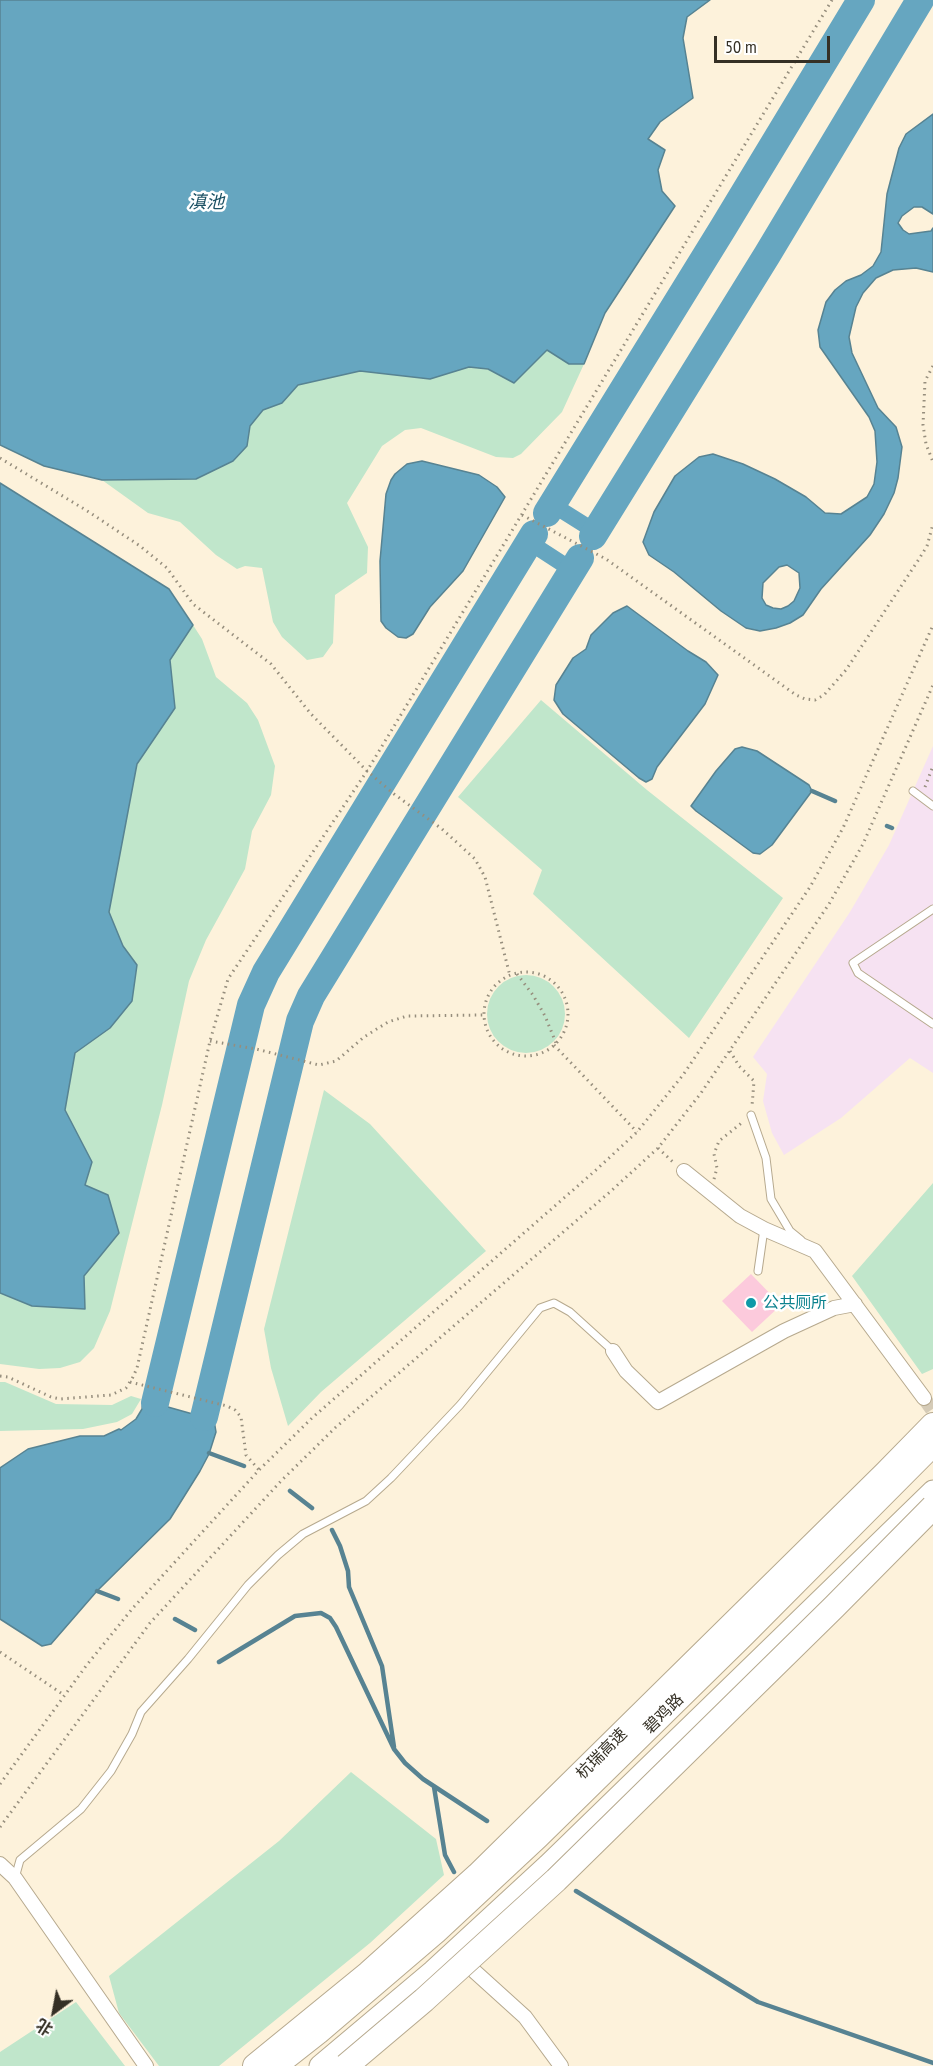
<!DOCTYPE html>
<meta charset="utf-8">
<style>
body{margin:0}
#map{position:relative;width:933px;height:2066px;overflow:hidden;background:#fdf2db;font-family:"PT Sans Narrow","Noto Sans SC",sans-serif}
canvas{display:block}
.north{position:absolute;left:24px;top:1982px;width:60px;height:60px;-webkit-text-stroke:4px #fff;paint-order:stroke;rotate:212deg;font-size:16px;font-weight:700;line-height:24px;text-align:center;color:#353025}
.north::after{content:'';display:block;margin:auto;width:21px;height:27px;background:#353025;clip-path:polygon(50% 0,100% 100%,50% 72%,0 100%)}
.scale{position:absolute;left:714px;top:36px;width:116px;height:27px;box-sizing:border-box;border:3px solid #353025;border-top:0;padding-left:8px;font-size:18px;line-height:21px;white-space:nowrap;color:#353025;-webkit-text-stroke:4px #fff;paint-order:stroke}
</style>
<div id="map">
<canvas width="933" height="2066"></canvas>
<div class="north">北</div>
<div class="scale">50 m</div>
</div>
<script>
const context = document.querySelector('canvas').getContext('2d');
context.lineJoin = 'round';
function fillPath(path, color) {
  context.fillStyle = color;
  context.fill(path, 'evenodd');
}
function poly(rows) {
  const path = new Path2D();
  for (const r of rows) {
    if (r.length === 3) {
      path.moveTo(r[0] + r[2], r[1]);
      path.arc(r[0], r[1], r[2], 0, 2 * Math.PI);
      continue;
    }
    path.moveTo(r[0], r[1]);
    for (let i = 2; i < r.length; i += 2) path.lineTo(r[i], r[i + 1]);
  }
  return path;
}
function strokePath(path, color, width, dash) {
  context.strokeStyle = color;
  context.lineWidth = width;
  context.lineCap = dash ? 'butt' : 'round';
  context.setLineDash(dash || []);
  context.stroke(path);
}
function label(font, color, halo, rows, align = 'center') {
  context.font = font + ' "PT Sans Narrow","Noto Sans SC",sans-serif';
  context.lineWidth = 5;
  context.setLineDash([]);
  context.textBaseline = 'middle';
  context.strokeStyle = halo;
  context.fillStyle = color;
  for (const [text, x, y, turn = 0] of rows) {
    context.save();
    context.translate(x, y);
    context.rotate((+turn || 0) * Math.PI / 180);
    context.textAlign = isNaN(turn) ? turn : align;
    if (halo) context.strokeText(text, 0, 0);
    context.fillText(text, 0, 0);
    context.restore();
  }
}
fillPath(poly([
 [933,746,933,1073,910,1058,841,1118,784,1155,772,1133,763,1101,767,1074,753,1057,850,912,889,845]
]), '#f6e2f2');
fillPath(poly([
 [547,350,569,364,584,364,562,412,521,454,513,458,496,457,421,428,405,430,382,446,347,503,368,547,367,573,335,595,333,643,323,657,307,660,282,637,273,622,262,568,245,566,237,569,216,555,180,522,148,513,102,480,196,479,233,461,247,446,250,426,263,410,282,403,298,385,360,371,430,379,469,367,488,369,514,383],
 [193,625,202,639,216,677,247,703,258,720,275,766,271,795,252,831,245,869,206,940,189,981,162,1105,110,1311,94,1348,80,1362,60,1368,39,1369,0,1364,0,1293,32,1306,84,1276,119,1233,85,1185,92,1162,65,1110,75,1053,110,1028,137,965,123,946,109,912,137,764,175,708,170,660],
 [541,700,647,790,783,898,689,1038,533,894,542,870,458,797],
 [526,1014,39],
 [324,1090,370,1124,486,1251,321,1392,288,1426,271,1368,264,1329],
 [933,1183,933,1369,922,1374,852,1276],
 [0,1382,5,1382,56,1404,112,1405,131,1396,141,1399,132,1414,117,1422,83,1429,0,1431],
 [351,1772,436,1839,444,1875,370,1943,219,2066,159,2066,119,2013,109,1976,279,1841],
 [76,2002,125,2066,0,2066,0,2052]
]), '#c0e6cb');
const water = poly([
 [0,0,710,0,687,17,683,38,693,98,660,122,648,139,665,150,658,170,662,191,675,206,605,313,584,364,569,364,547,350,514,383,488,369,469,367,430,379,360,371,298,385,282,403,263,410,250,426,247,446,233,461,196,479,102,480,44,466,0,445,0,0],
 [933,114,933,214,922,207,914,207,902,216,898,223,903,230,909,234,931,231,933,228,933,272,916,268,893,270,876,278,863,293,856,307,849,337,852,353,878,408,896,427,902,447,898,478,894,493,884,514,870,535,821,589,803,615,790,623,776,628,760,631,746,628,721,611,674,572,649,555,643,542,654,512,675,476,699,457,713,454,743,464,775,479,806,497,825,513,841,514,867,497,874,484,877,462,875,431,869,417,820,347,818,330,826,302,835,290,846,281,861,275,873,266,881,252,887,194,899,148,906,134,933,114],
 [787,565,799,573,800,588,794,601,788,606,781,609,773,608,766,605,762,598,763,583,779,567,787,565],
 [422,461,479,475,497,487,505,497,463,571,430,607,413,634,406,638,398,637,386,628,381,621,380,561,386,494,391,480,395,474,407,464,422,461],
 [0,483,169,589,193,625,170,660,175,708,137,764,109,912,123,946,137,965,132,1001,110,1028,75,1053,65,1110,92,1162,85,1185,108,1195,119,1233,84,1276,85,1309,32,1306,0,1293,0,483],
 [627,606,688,651,706,662,718,675,705,704,657,767,652,779,646,782,639,778,563,714,554,700,556,685,573,658,586,649,591,635,613,613,627,606],
 [742,747,757,751,809,785,812,791,772,845,760,854,753,853,696,811,691,806,716,771,735,749,742,747],
 [143,1400,214,1420,216,1432,209,1454,200,1471,170,1519,97,1591,51,1644,42,1646,0,1619,0,1468,28,1449,80,1436,104,1436,119,1429,121,1430,136,1419,142,1409,143,1400]
]);
fillPath(water, '#66a6c0');
strokePath(water, '#578392', 1.5);
strokePath(poly([
 [812,791,835,801],
 [887,826,892,828],
 [209,1453,244,1466],
 [290,1491,312,1508],
 [332,1530,340,1546,348,1571,349,1587,382,1666,394,1747],
 [97,1591,118,1599],
 [175,1619,195,1630],
 [219,1662,295,1616,321,1613,330,1618,336,1627,394,1749,405,1763,423,1779,487,1821],
 [434,1787,445,1855,454,1872],
 [576,1891,758,2002,933,2063]
]), '#578392', 4.5);
strokePath(poly([
 [553,505,596,532],
 [529,542,572,570]
]), '#66a6c0', 16);
strokePath(poly([
 [547,513,723,228,861,0],
 [593,536,767,255,920,0],
 [155,1403,251,1005,266,972,534,534],
 [204,1417,300,1021,311,996,580,558]
]), '#66a6c0', 28);
fillPath(poly([
 [751,1274,781,1305,752,1332,722,1301]
]), '#fccadc');
strokePath(poly([
 [924,1398,933,1411]
]), '#d5cbb7', 14, [14, 7]);
const service = poly([
 [913,791,933,806],
 [933,909,853,963,858,973,933,1024],
 [751,1115,766,1158,771,1199,790,1231,801,1240],
 [758,1271,764,1229],
 [15,1878,20,1860,81,1809,111,1771,132,1734,141,1712,188,1659,248,1585,278,1555,303,1534,366,1501,391,1478,460,1405,540,1308,554,1303,570,1312,613,1351]
]);
const minor = poly([
 [684,1171,740,1216,764,1229,815,1251,924,1398],
 [613,1351,626,1371,658,1402,784,1331,834,1308,855,1304],
 [0,1864,15,1878,146,2066],
 [462,1960,525,2017,561,2066]
]);
const trunk = poly([
 [277,2066,319,2033,436,1933,539,1837,745,1635,933,1446],
 [320,2066,433,1971,548,1865,933,1491]
]);
const motorway = poly([
 [255,2066,369,1973,478,1875,886,1473,933,1425]
]);
strokePath(service, '#b6a98e', 9);
strokePath(minor, '#b6a98e', 16);
strokePath(trunk, '#b6a98e', 23);
strokePath(motorway, '#b6a98e', 26);
strokePath(poly([
 [933,366,925,381,923,425,926,444,933,462],
 [0,458,89,512,140,546,167,568,193,604,271,664,311,714,367,771,394,794,442,829,475,859,485,877,510,976],
 [522,515,606,559,796,695,805,699,815,700,824,695,846,670,919,559,927,546,933,524],
 [925,787,933,766],
 [526,1014,42],
 [517,974,533,995,545,1016,556,1043],
 [210,1041,256,1049,319,1065,336,1061,364,1037,388,1022,407,1016,484,1015],
 [554,1045,637,1132],
 [730,1051,739,1066,754,1081,752,1106],
 [658,1148,674,1163],
 [714,1179,717,1168,714,1154,719,1141,744,1121],
 [0,1376,8,1377,51,1397,60,1399,111,1395,126,1388,133,1377,137,1368,210,1041,228,979,367,771,832,0],
 [130,1382,227,1406,235,1410,241,1417,246,1455,259,1470],
 [0,1652,64,1695],
 [0,1784,86,1666,132,1609,259,1470,312,1418,596,1170,637,1132,683,1075,810,887,843,828,933,625],
 [0,1827,150,1623,281,1481,336,1427,611,1191,658,1148,701,1093,829,904,863,844,933,685]
]), '#968e7d', 3, [1.5, 4.5]);
strokePath(service, '#fff', 7);
strokePath(minor, '#fff', 14);
strokePath(trunk, '#fff', 21);
strokePath(motorway, '#fff', 24);
const motorwayBridge = poly([
 [346,2066,424,2000,556,1880,834,1607,933,1507]
]);
strokePath(motorwayBridge, '#b6a98e', 26, []);
strokePath(motorwayBridge, '#fff', 24);
for (const [x, y, r, color] of [
 [751,1303,6,"#0f9aa8"]
]) {
  const dot = new Path2D();
  dot.arc(x, y, r, 0, 2 * Math.PI);
  context.fillStyle = color;
  context.fill(dot);
  strokePath(dot, '#fff', 2);
}
label('16px', '#0d838f', '#fff', [
 ["公共厕所",763,1303]
], 'left');
label('16px', '#353025', '#fff', [
 ["碧鸡路",664,1714,-45],
 ["杭瑞高速",602,1754,-45]
]);
label('italic 18px', '#1b5063', '#fff', [
 ["滇池",206,203]
]);
</script>
